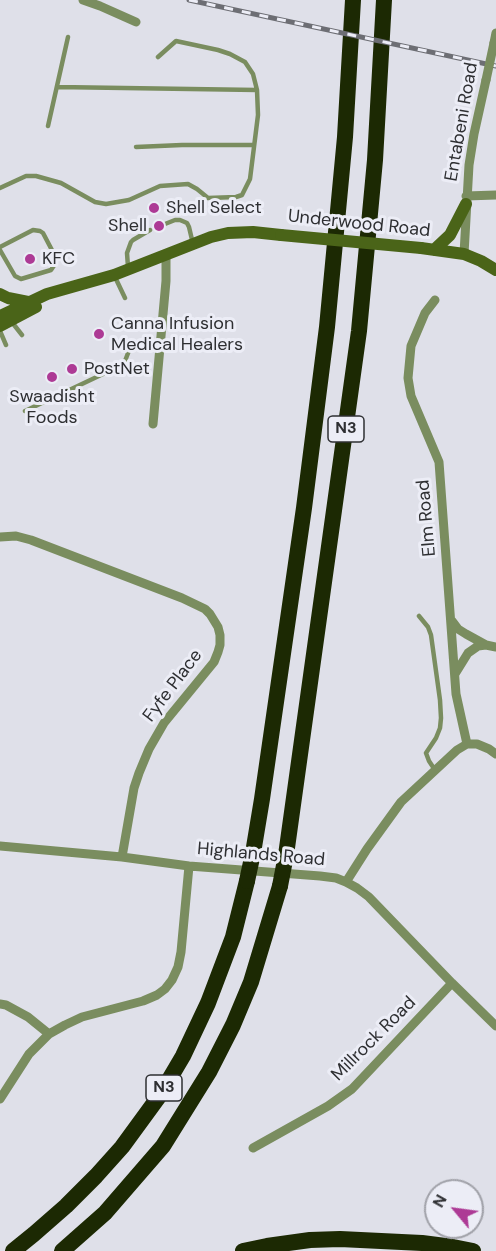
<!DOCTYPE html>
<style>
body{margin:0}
#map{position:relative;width:496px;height:1251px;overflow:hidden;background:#dfe0e9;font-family:"DM Sans",sans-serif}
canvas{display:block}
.north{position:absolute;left:424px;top:1179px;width:60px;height:60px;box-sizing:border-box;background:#ecedf6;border:2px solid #a0a1a8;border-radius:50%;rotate:299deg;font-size:16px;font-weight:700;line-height:24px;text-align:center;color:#2e2f32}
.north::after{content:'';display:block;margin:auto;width:21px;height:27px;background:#ad3a95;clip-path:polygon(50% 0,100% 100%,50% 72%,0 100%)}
</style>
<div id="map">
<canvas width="496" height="1251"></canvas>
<div class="north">N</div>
</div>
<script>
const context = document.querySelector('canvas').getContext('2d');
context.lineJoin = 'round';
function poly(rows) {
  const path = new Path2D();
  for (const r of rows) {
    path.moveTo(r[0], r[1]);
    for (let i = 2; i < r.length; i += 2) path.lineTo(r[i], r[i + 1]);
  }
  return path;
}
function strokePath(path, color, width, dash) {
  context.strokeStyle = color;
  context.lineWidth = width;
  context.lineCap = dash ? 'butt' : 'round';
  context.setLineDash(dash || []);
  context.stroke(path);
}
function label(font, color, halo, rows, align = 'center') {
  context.font = font + ' "DM Sans",sans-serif';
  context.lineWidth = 6;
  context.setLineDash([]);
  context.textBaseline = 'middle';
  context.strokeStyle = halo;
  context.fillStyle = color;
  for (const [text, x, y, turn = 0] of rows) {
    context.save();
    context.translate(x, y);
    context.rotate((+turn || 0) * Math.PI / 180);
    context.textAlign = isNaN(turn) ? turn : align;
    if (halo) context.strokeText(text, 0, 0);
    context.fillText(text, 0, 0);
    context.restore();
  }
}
strokePath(poly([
 [57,87,257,90],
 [48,126,68,37],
 [136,147,182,145,254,145],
 [0,188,26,176,36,176,61,183,95,202,106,204,129,200,160,186,188,184,197,189,208,198,236,197,242,195,250,179,258,115,257,90,253,74,245,62,230,54,218,50,176,41,158,57],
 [165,224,175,220,180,220,187,223,189,227,193,244],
 [0,247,33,230,40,231,43,233,54,254,55,264,51,270,21,279,15,276,0,250],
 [128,267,127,253,131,242,133,240,150,230],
 [115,277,125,298],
 [11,321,22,335],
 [0,331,6,345],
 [25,411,122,365,125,361,130,348],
 [419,616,428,627,431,635,440,700,441,718,440,728,436,738,426,753,429,761,435,770]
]), '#7a8d5f', 4.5);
strokePath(poly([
 [83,0,100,6,136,22],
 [494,43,496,33],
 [466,196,496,195],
 [464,254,469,165,474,134,486,80],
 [435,300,425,313,411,346,408,378,411,396,439,462,456,694,467,744],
 [153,424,166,281,166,255],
 [0,537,16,536,31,540,182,598,205,609,210,614,218,627,220,635,220,645,218,652,214,662,164,723,149,749,139,773,134,788,122,857],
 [452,621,458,629,466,634,486,645],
 [455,674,468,653,478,646,486,645,496,647],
 [0,846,122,857,189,866,320,876,336,878,346,882,357,888,369,897,452,983,496,1026],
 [346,882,367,849,401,802,457,750,467,744,477,744,489,749,496,754],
 [0,1004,6,1005,28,1017,49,1034],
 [0,1099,29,1054,49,1034,65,1025,82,1017,143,1001,157,995,165,989,172,980,178,967,181,952,189,866],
 [253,1148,328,1106,352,1089,452,983]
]), '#7a8d5f', 9);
strokePath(poly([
 [421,248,464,254,481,261,496,270],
 [434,250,450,235,466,204],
 [0,294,8,298,28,302],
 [0,316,47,294,114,275,211,237,228,233,253,232,281,235],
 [0,326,36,307]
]), '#4a6418', 12);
strokePath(poly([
 [253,853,262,799,304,508,327,327,345,137,353,0],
 [286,855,359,331,375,160,384,0],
 [13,1251,34,1234,66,1206,96,1176,122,1147,160,1095,183,1056,208,1003,233,937,247,881],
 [62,1251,105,1213,163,1146,209,1072,233,1025,251,982,280,886],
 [243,1251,267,1246,310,1240,340,1239,422,1243,453,1247,473,1251]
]), '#1c2903', 16);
const rail = poly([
 [189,0,496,66]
]);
strokePath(rail, '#6d6e74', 5);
strokePath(rail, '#ecedf6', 3, [9]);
strokePath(poly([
 [486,80,494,43]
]), '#7a8d5f', 9);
strokePath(poly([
 [281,235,421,248]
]), '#4a6418', 12);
strokePath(poly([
 [247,881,253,853],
 [280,886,286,855]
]), '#1c2903', 16);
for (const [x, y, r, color] of [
 [154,208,6,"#ad3a95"],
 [159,226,6,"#ad3a95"],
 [30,259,6,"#ad3a95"],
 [99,334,6,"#ad3a95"],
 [72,369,6,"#ad3a95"],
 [52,377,6,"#ad3a95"]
]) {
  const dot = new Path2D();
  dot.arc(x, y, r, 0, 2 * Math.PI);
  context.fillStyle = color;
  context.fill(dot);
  strokePath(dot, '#ecedf6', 2);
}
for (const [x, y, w] of [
 [346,429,36],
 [164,1088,36]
]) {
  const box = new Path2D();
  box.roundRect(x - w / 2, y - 13, w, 26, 4.5);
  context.fillStyle = '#ecedf6';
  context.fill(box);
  strokePath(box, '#2e2f32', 1.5);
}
label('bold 16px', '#2e2f32', null, [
 ["N3",346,429],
 ["N3",164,1088]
]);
label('18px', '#2e2f32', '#ecedf6', [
 ["Entabeni Road",462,122,-80],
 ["Underwood Road",359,224,6],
 ["Elm Road",427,518,-95],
 ["Fyfe Place",173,686,-53],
 ["Highlands Road",261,855,5],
 ["Millrock Road",374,1039,-45]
]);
label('18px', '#2e2f32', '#ecedf6', [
 ["Shell Select",166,208],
 ["Shell",147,226,"right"],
 ["KFC",42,259],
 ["Canna Infusion",111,324],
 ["Medical Healers",111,345],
 ["PostNet",84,369],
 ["Swaadisht",52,397,"center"],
 ["Foods",52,418,"center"]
], 'left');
</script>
